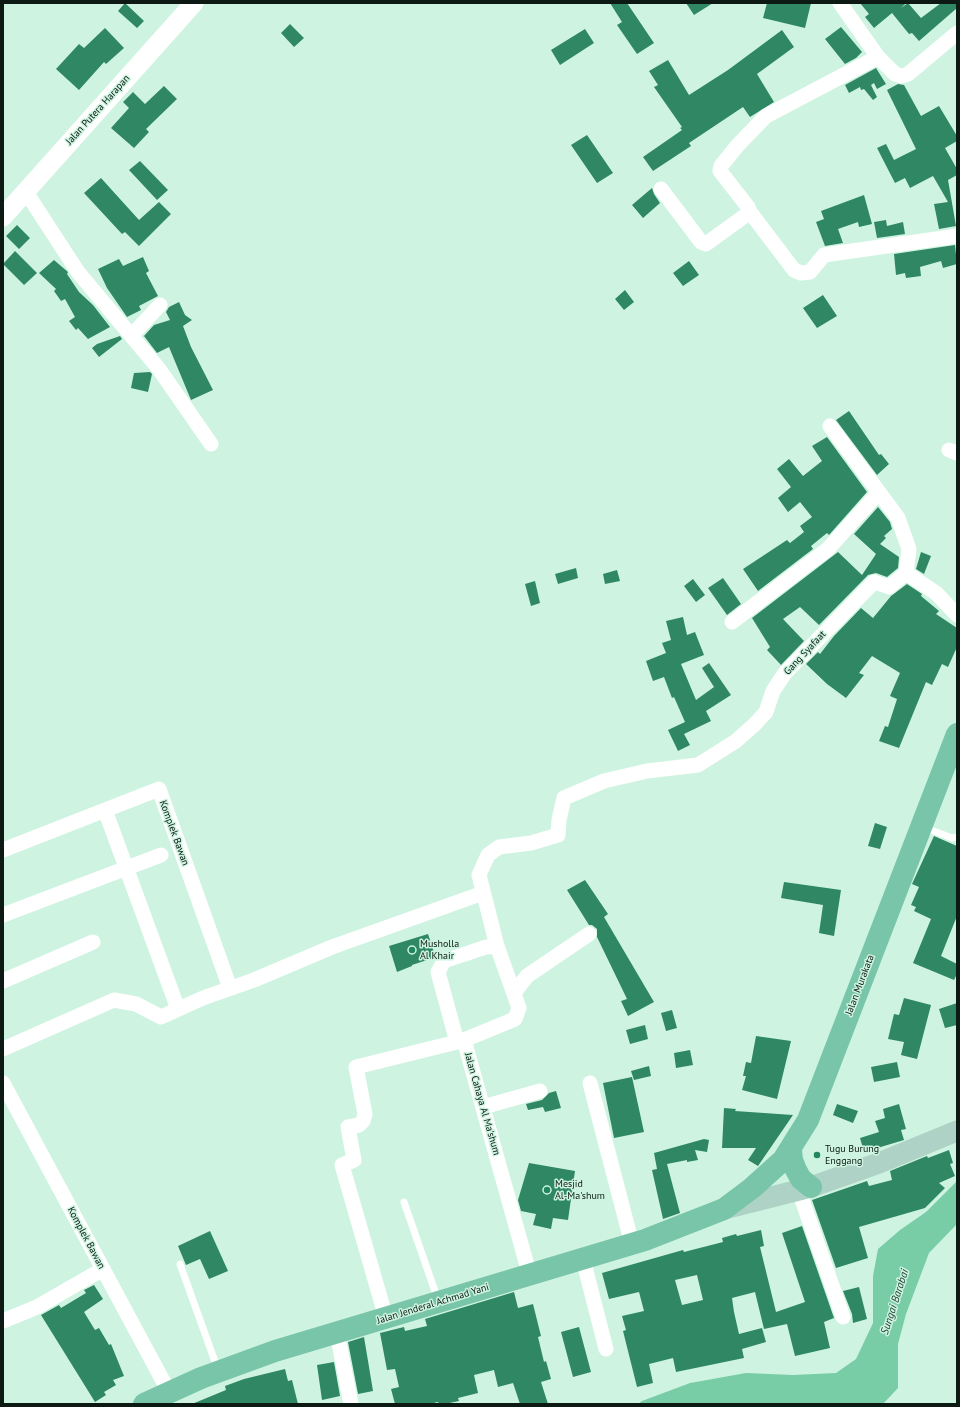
<!DOCTYPE html>
<style>
body{margin:0}
#map{position:relative;width:960px;height:1407px;overflow:hidden;background:#cef4e1;font-family:"PT Sans",sans-serif}
canvas{display:block}
.frame{position:absolute;inset:0;border:4px solid #0c1a13;pointer-events:none}
</style>
<div id="map">
<canvas width="960" height="1407"></canvas>
<div class="frame"></div>
</div>
<script>
const context = document.querySelector('canvas').getContext('2d');
context.lineJoin = 'round';
function fillPath(path, color) {
  context.fillStyle = color;
  context.fill(path, 'evenodd');
}
function poly(rows) {
  const path = new Path2D();
  for (const r of rows) {
    path.moveTo(r[0], r[1]);
    for (let i = 2; i < r.length; i += 2) path.lineTo(r[i], r[i + 1]);
  }
  return path;
}
function strokePath(path, color, width, dash) {
  context.strokeStyle = color;
  context.lineWidth = width;
  context.lineCap = dash ? 'butt' : 'round';
  context.setLineDash(dash || []);
  context.stroke(path);
}
function label(font, color, halo, rows, align = 'center') {
  context.font = font + ' "PT Sans",sans-serif';
  context.lineWidth = 3;
  context.setLineDash([]);
  context.textBaseline = 'middle';
  context.strokeStyle = halo;
  context.fillStyle = color;
  for (const [text, x, y, turn = 0] of rows) {
    context.save();
    context.translate(x, y);
    context.rotate((+turn || 0) * Math.PI / 180);
    context.textAlign = isNaN(turn) ? turn : align;
    if (halo) context.strokeText(text, 0, 0);
    context.fillText(text, 0, 0);
    context.restore();
  }
}
fillPath(poly([
 [957,1181,957,1224,929,1253,906,1314,898,1344,898,1388,883,1404,638,1404,642,1401,690,1383,746,1373,793,1375,836,1373,856,1359,873,1323,873,1276,878,1249,900,1230,926,1212]
]), '#79cda6');
fillPath(poly([
 [125,3,144,21,137,28,118,11],
 [610,3,627,3,654,43,637,54,617,25,622,22],
 [686,3,713,3,694,15],
 [767,3,811,3,805,28,763,18],
 [860,3,906,3,901,8,908,3,921,18,941,3,957,3,957,8,919,41,912,33,909,34,892,13,874,28,865,17,869,14],
 [290,24,304,38,294,47,281,33],
 [841,27,862,52,856,58,845,64,825,39],
 [105,28,124,48,106,64,104,62,79,90,56,69,79,44,84,48],
 [585,29,594,43,560,65,551,50],
 [782,30,794,47,757,74,774,102,750,117,743,107,689,143,691,146,653,171,643,157,682,130,680,128,682,127,654,87,658,85,649,71,668,60,689,95,728,70],
 [876,68,886,84,877,89,874,83,871,85,877,97,873,100,864,89,861,90,860,87,849,93,845,85],
 [898,84,904,85,921,116,939,106,957,136,957,141,945,148,957,169,957,175,948,180,956,226,939,229,934,204,948,202,933,176,910,188,905,178,895,183,877,148,886,144,894,160,916,149,887,90],
 [164,86,177,99,146,129,149,132,134,148,111,128,129,108,123,102,133,92,145,104],
 [587,135,613,173,597,183,571,145],
 [140,161,168,190,157,200,129,170],
 [101,178,139,220,159,202,171,214,139,246,125,232,122,234,84,193],
 [652,188,654,194,660,203,643,218,632,205],
 [864,195,872,224,859,227,858,222,838,229,843,243,825,246,816,222,824,219,821,211],
 [886,220,887,226,903,222,905,234,877,238,874,222],
 [17,225,30,238,19,249,6,236],
 [955,245,957,264,943,268,941,261,920,267,921,276,906,278,905,273,896,275,894,254],
 [15,251,37,273,24,285,3,264],
 [143,257,149,271,146,273,158,296,139,306,141,310,127,317,107,288,98,269,119,259,123,266],
 [54,260,68,272,67,274,79,292,93,305,110,327,88,339,78,328,76,330,69,321,75,317,65,299,61,301,54,291,56,289,39,273],
 [689,261,699,275,683,286,673,273],
 [625,290,634,302,624,310,615,299],
 [823,295,837,316,817,328,803,308],
 [179,302,185,315,192,320,183,326,191,347,213,390,191,400,169,347,157,353,144,336,154,325,170,320,166,312,169,307],
 [120,336,122,339,99,357,92,348,97,344],
 [150,372,152,374,148,392,131,388,134,373],
 [849,411,879,455,881,454,889,464,877,475,836,420],
 [827,437,867,492,829,535,827,533,811,546,813,549,758,591,743,569,787,540,790,543,804,532,800,526,812,517,800,502,788,512,778,498,791,487,777,469,789,459,803,476,822,461,812,446],
 [878,507,890,522,892,529,884,536,886,538,880,544,899,557,898,568,887,577,876,573,868,575,819,625,800,607,783,619,804,641,781,665,767,650,770,647,752,618,838,552,862,575,876,554,854,534],
 [921,552,931,556,924,574,916,569],
 [576,568,578,578,558,584,555,574],
 [617,570,620,581,605,584,603,574],
 [723,578,741,604,727,615,708,588],
 [693,579,705,595,696,602,684,586],
 [535,581,540,603,531,606,525,584],
 [907,584,922,594,921,596,939,611,936,614,957,628,957,647,948,667,942,664,932,685,926,682,899,748,879,741,885,726,888,727,897,699,890,696,900,673,872,656,859,673,864,675,846,698,827,684,806,664,818,652,820,654,834,636,861,608,873,618,891,596],
 [683,617,687,635,695,632,704,655,681,664,696,700,714,687,702,668,709,663,731,695,706,711,711,721,684,734,690,745,678,751,668,730,685,722,674,697,672,698,664,677,653,681,646,661,666,653,662,643,671,640,666,621],
 [875,823,887,827,880,849,868,846],
 [934,836,957,846,957,916,941,956,957,964,957,974,954,980,913,963,931,919,914,911,916,907,911,905,919,887,912,884],
 [585,880,608,914,604,917,654,1002,628,1016,621,1001,627,999,597,937,597,929,592,925,589,925,567,890],
 [784,882,841,890,834,936,819,933,823,905,781,898],
 [428,934,435,955,432,955,433,958,412,965,412,966,397,972,389,946],
 [904,998,931,1005,917,1059,901,1055,904,1042,888,1039,894,1014,899,1015],
 [957,1003,957,1025,945,1028,939,1009],
 [672,1010,677,1028,666,1031,661,1013],
 [645,1025,648,1039,630,1044,626,1030],
 [756,1036,791,1041,777,1099,742,1090,746,1076,743,1076,746,1062,751,1063],
 [690,1050,693,1065,676,1068,674,1053],
 [897,1062,900,1077,874,1082,871,1067],
 [649,1066,651,1076,634,1080,631,1071],
 [632,1077,644,1132,614,1138,603,1083],
 [556,1091,561,1108,545,1112,543,1107,528,1110,526,1104,542,1100,549,1093],
 [837,1104,858,1111,853,1123,833,1115],
 [899,1104,906,1129,901,1130,904,1140,864,1152,860,1138,879,1132,875,1121,885,1118,883,1109],
 [724,1108,736,1109,735,1111,793,1115,758,1166,748,1160,756,1148,722,1148],
 [704,1139,709,1140,707,1152,695,1150,698,1160,687,1162,687,1160,667,1164,680,1213,663,1219,652,1170,657,1169,654,1153],
 [949,1150,953,1163,950,1164,955,1176,939,1183,945,1188,925,1208,859,1227,868,1258,836,1268,812,1200,867,1181,869,1186,892,1180,890,1171,927,1156,928,1158],
 [529,1163,575,1171,568,1220,553,1218,551,1229,533,1225,536,1214,521,1211,518,1200],
 [802,1226,834,1318,824,1322,830,1348,795,1356,787,1324,764,1329,755,1292,732,1298,734,1312,739,1334,762,1328,766,1342,742,1349,744,1358,676,1372,673,1358,649,1364,653,1383,637,1387,623,1331,626,1330,622,1316,644,1311,639,1292,609,1299,602,1273,683,1250,684,1252,723,1242,722,1238,736,1234,737,1236,761,1230,764,1246,760,1247,776,1312,805,1302,782,1233],
 [697,1275,703,1300,682,1305,675,1280],
 [210,1231,228,1271,209,1279,200,1259,186,1265,178,1246],
 [94,1285,103,1299,84,1312,95,1330,99,1328,109,1345,111,1344,124,1376,113,1380,116,1385,104,1392,106,1395,95,1402,41,1315,59,1305,61,1308,86,1293,84,1290],
 [859,1287,867,1319,853,1323,852,1314,843,1291],
 [514,1292,518,1308,533,1304,541,1336,538,1337,544,1362,546,1361,551,1379,541,1382,548,1404,520,1404,513,1383,498,1387,494,1370,474,1375,478,1393,458,1398,459,1401,445,1404,439,1404,438,1402,429,1404,395,1404,391,1389,399,1387,395,1369,387,1370,380,1333,404,1327,405,1331,427,1326,425,1319],
 [579,1327,591,1372,573,1377,561,1332],
 [364,1337,373,1391,358,1394,348,1342],
 [334,1362,340,1396,322,1400,317,1365],
 [285,1369,288,1381,292,1380,298,1404,192,1404,226,1390,225,1386,244,1379]
]), '#2f8763');
strokePath(poly([
 [923,827,952,838,957,837],
 [404,1202,438,1300],
 [180,1264,218,1370]
]), '#fff', 7);
strokePath(poly([
 [840,3,878,57,895,74,902,76,908,74,957,33],
 [661,189,701,242,706,244,750,212,748,207,720,171,721,166,737,146,766,116,878,57],
 [26,192,78,272,159,369,211,444],
 [750,212,794,270,801,273,810,272,824,255,957,236],
 [132,335,160,305],
 [830,426,898,518,909,549,906,573],
 [949,450,957,453],
 [732,622,828,549,879,492],
 [105,810,178,1009],
 [3,850,159,789,230,988],
 [3,915,161,855],
 [497,946,479,875,488,855,499,847,531,843,558,835,559,820,564,798,604,781,647,771,698,765,736,741,755,724,766,712,773,691,785,673,874,582,889,587,906,573,936,593,957,615],
 [3,981,93,942],
 [514,993,527,976,589,934],
 [464,1040,530,1276],
 [3,1049,114,1000,136,1004,161,1017,203,998,254,980,332,947,483,893],
 [3,1083,169,1392],
 [590,1083,632,1244],
 [483,1107,540,1091],
 [799,1191,843,1317],
 [583,1259,606,1349],
 [386,1318,342,1165,354,1160,348,1127,359,1125,363,1121,365,1114,356,1067,457,1042,464,1040,515,1019,519,1008,497,946,486,947,444,961,438,972,457,1042],
 [3,1321,37,1307,103,1269],
 [337,1333,351,1404]
]), '#fff', 15);
strokePath(poly([
 [3,217,194,3]
]), '#fff', 19);
strokePath(poly([
 [724,1209,811,1187,879,1163,957,1131]
]), '#aed2c5', 21);
strokePath(poly([
 [791,1150,792,1160,796,1170,801,1179,811,1187],
 [144,1404,201,1378,275,1351,645,1240,724,1209,752,1188,783,1160,808,1120,957,734]
]), '#79c5aa', 22);
for (const [x, y, r, color] of [
 [412,950,4,"#218660"],
 [817,1155,4,"#218660"],
 [547,1190,4,"#218660"]
]) {
  const dot = new Path2D();
  dot.arc(x, y, r, 0, 2 * Math.PI);
  context.fillStyle = color;
  context.fill(dot);
  strokePath(dot, '#cef4e1', 1.5);
}
label('10px', '#0c1a13', '#cef4e1', [
 ["Jalan Putera Harapan",98,110,-48],
 ["Gang Syafaat",805,653,-47],
 ["Komplek Bawan",174,833,70],
 ["Jalan Murakata",860,985,-69],
 ["Jalan Cahaya Al Ma'shum",482,1104,74],
 ["Komplek Bawan",86,1238,62],
 ["Jalan Jenderal Achmad Yani",433,1304,-17]
]);
label('10px', '#0c1a13', '#cef4e1', [
 ["Musholla",420,944],
 ["Al Khair",420,956],
 ["Tugu Burung",825,1149],
 ["Enggang",825,1161],
 ["Mesjid",555,1184],
 ["Al-Ma'shum",555,1196]
], 'left');
label('italic 11px', '#1a3f2f', '#cef4e1', [
 ["Sungai Barabai",895,1302,-72]
]);
</script>
